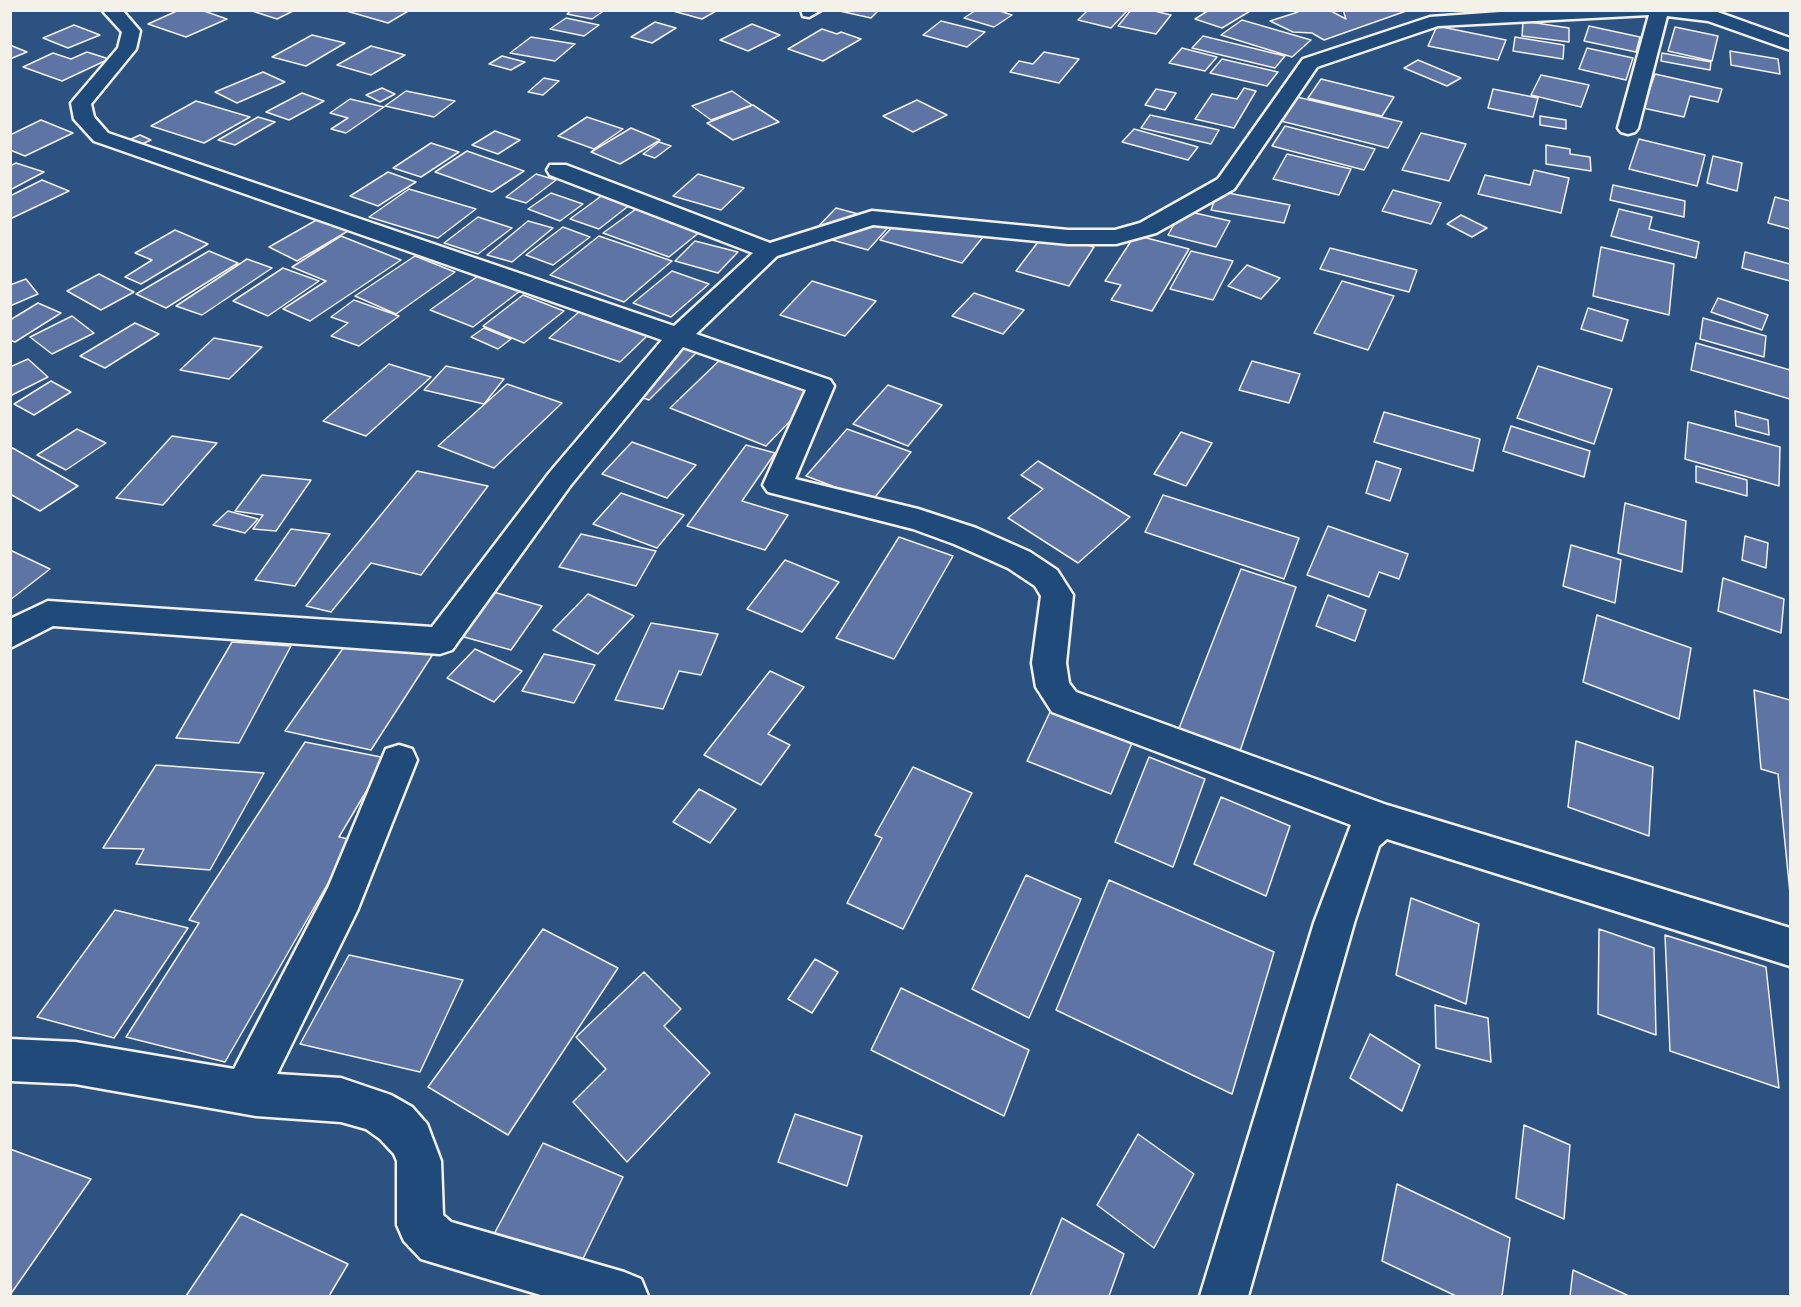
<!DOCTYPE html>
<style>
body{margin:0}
#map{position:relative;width:1801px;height:1307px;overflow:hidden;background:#2c5282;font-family:Kalam,sans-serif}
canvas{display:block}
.frame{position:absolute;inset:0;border:12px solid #f4f1e8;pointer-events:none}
</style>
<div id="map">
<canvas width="1801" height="1307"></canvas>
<div class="frame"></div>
</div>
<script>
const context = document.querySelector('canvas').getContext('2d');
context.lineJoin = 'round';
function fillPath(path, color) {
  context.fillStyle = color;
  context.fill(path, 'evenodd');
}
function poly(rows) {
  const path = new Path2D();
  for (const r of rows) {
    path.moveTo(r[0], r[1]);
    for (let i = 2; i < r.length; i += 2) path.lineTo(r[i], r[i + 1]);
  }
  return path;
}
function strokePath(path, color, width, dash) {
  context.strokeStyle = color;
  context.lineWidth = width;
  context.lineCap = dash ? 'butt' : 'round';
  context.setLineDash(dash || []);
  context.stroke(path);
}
const building = poly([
 [179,10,201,10,227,19,186,37,148,24,179,10],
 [249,10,295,10,277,19,249,10],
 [343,10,410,10,388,23,343,10],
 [572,10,605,10,592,19,567,14,572,10],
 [713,10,716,11,702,19,673,11,713,10],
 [835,10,879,10,871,18,835,10],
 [976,10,997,10,1012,15,994,27,964,18,976,10],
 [1088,10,1128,10,1111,28,1078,20,1088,10],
 [1131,10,1150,10,1171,15,1156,34,1118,26,1131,10],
 [1209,10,1252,10,1222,28,1195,19,1209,10],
 [1295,10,1329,10,1346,19,1343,10,1409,10,1324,40,1312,33,1293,32,1270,21,1298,12,1295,10],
 [566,18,599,25,584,36,550,29,566,18],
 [1242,20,1311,40,1292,57,1221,35,1242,20],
 [941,21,985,32,967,47,923,35,941,21],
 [1523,21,1569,28,1569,42,1522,36,1523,21],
 [655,22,676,28,652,43,631,37,655,22],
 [752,24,780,35,748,51,720,40,752,24],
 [74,25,100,35,68,48,43,38,74,25],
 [1437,26,1506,40,1498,60,1428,46,1437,26],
 [1589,26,1640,37,1636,52,1584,41,1589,26],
 [1675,27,1718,36,1712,61,1668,51,1675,27],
 [822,29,837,34,841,32,861,39,823,61,788,49,822,29],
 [312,35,345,43,306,66,272,57,312,35],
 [1203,36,1285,56,1275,68,1192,48,1203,36],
 [531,37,575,44,555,61,510,53,531,37],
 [1515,37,1564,45,1563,59,1513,51,1515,37],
 [10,45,27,52,10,59,10,45],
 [371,46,405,55,371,75,337,65,371,46],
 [1182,48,1217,57,1205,71,1169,63,1182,48],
 [1587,48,1633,58,1626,80,1579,69,1587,48],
 [1730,51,1778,59,1780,74,1731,65,1730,51],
 [87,52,109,59,62,81,23,67,53,53,71,59,87,52],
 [1044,52,1079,59,1059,83,1010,72,1019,61,1033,64,1044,52],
 [1662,53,1711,62,1710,70,1661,61,1662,53],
 [502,56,525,62,511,70,489,64,502,56],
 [1222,59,1278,72,1267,86,1210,73,1222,59],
 [1418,60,1461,78,1447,86,1404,68,1418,60],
 [263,72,285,82,237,103,215,92,263,72],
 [1655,74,1722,89,1718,102,1690,96,1684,117,1643,108,1655,74],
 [1541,75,1589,85,1581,107,1531,95,1541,75],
 [544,78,559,81,543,95,528,92,544,78],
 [1321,79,1394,97,1382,116,1308,98,1321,79],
 [382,88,395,94,380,102,366,95,382,88],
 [1244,88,1256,91,1234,128,1195,119,1212,94,1237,99,1244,88],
 [1156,89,1176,93,1165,110,1145,105,1156,89],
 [1493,89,1538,98,1533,117,1488,108,1493,89],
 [406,91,455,101,434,117,385,106,406,91],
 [732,91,752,105,711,120,692,106,732,91],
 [302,93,324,101,289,120,266,112,302,93],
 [1297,97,1402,122,1388,148,1281,121,1297,97],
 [350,99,384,107,346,133,331,129,348,118,330,113,350,99],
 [917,100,947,115,913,132,883,116,917,100],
 [196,101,250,117,204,143,151,126,196,101],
 [753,105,779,122,733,140,707,123,753,105],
 [1150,115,1219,130,1211,144,1141,128,1150,115],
 [1540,116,1566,120,1566,129,1540,125,1540,116],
 [258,117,275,122,235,145,218,140,258,117],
 [587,117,623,129,594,149,558,136,587,117],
 [41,120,73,133,25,156,10,150,10,135,41,120],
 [1285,126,1375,149,1364,170,1272,146,1285,126],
 [631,128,660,140,620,164,591,152,631,128],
 [1134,129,1198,147,1188,160,1122,142,1134,129],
 [495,131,520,140,498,154,472,145,495,131],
 [1421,133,1466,144,1449,181,1402,170,1421,133],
 [140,135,151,140,131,149,120,144,140,135],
 [1639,139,1705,155,1697,186,1629,169,1639,139],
 [659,142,671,146,655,158,643,154,659,142],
 [431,143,459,152,421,177,393,168,431,143],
 [1546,145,1570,149,1570,154,1590,157,1591,171,1546,164,1546,145],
 [467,151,524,171,492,192,435,172,467,151],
 [1287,154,1351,169,1339,195,1273,179,1287,154],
 [1713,156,1742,163,1737,191,1707,183,1713,156],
 [16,163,44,172,10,190,10,166,16,163],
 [1534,170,1569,178,1561,213,1478,194,1485,175,1530,185,1534,170],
 [388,172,416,182,378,206,350,196,388,172],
 [536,174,556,180,526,203,506,197,536,174],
 [698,174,744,188,721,210,673,196,698,174],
 [42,180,69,191,10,219,10,196,42,180],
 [1613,185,1685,201,1684,217,1610,200,1613,185],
 [409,189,476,209,438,238,369,217,409,189],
 [1393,190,1441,203,1431,224,1382,211,1393,190],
 [1218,191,1290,205,1284,223,1211,210,1218,191],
 [551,193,583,204,560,221,528,209,551,193],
 [604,194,631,204,599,229,570,219,604,194],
 [1775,197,1790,201,1790,229,1768,223,1775,197],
 [836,208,892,223,868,250,811,234,836,208],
 [636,209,701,231,669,257,603,233,636,209],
 [1619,209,1652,217,1649,229,1699,242,1696,258,1611,236,1619,209],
 [1182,210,1230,221,1216,247,1168,235,1182,210],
 [904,215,983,237,962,263,880,240,904,215],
 [1461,215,1487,228,1472,237,1447,224,1461,215],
 [478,217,512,228,478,254,444,243,478,217],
 [320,218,348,231,297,261,269,247,320,218],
 [528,221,553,228,512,262,487,255,528,221],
 [563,227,590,237,553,265,526,255,563,227],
 [175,230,208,244,141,284,125,277,152,260,135,253,175,230],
 [1044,234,1094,247,1069,286,1016,271,1044,234],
 [1135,235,1189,249,1152,311,1111,300,1121,285,1105,281,1135,235],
 [341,236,401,260,310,321,283,309,326,281,292,267,341,236],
 [599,236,672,261,624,302,550,275,599,236],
 [695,241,738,252,718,273,675,261,695,241],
 [1601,247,1674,264,1669,315,1593,296,1601,247],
 [1330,248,1417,270,1409,292,1320,269,1330,248],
 [209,251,238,263,166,308,136,294,209,251],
 [1191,251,1233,261,1213,300,1170,289,1191,251],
 [1745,252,1790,264,1790,281,1742,268,1745,252],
 [415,256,455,272,396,314,355,296,415,256],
 [247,259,272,268,202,315,176,306,247,259],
 [1247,265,1280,278,1261,299,1228,286,1247,265],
 [283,268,319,281,268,316,233,301,283,268],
 [672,271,709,284,671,317,633,303,672,271],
 [99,274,134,292,101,310,67,291,99,274],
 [478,276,520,291,473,327,430,310,478,276],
 [26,279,38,294,10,306,10,285,26,279],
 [812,281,876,301,845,336,780,315,812,281],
 [1342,281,1394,296,1368,350,1314,333,1342,281],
 [974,293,1024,310,1003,334,952,316,974,293],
 [523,295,564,311,524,343,483,326,523,295],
 [1718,298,1768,315,1762,330,1711,312,1718,298],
 [354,300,399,316,359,346,331,336,348,323,331,317,354,300],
 [38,303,61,313,15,342,10,340,10,320,38,303],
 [1588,308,1628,320,1622,341,1581,329,1588,308],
 [579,312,648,335,620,362,549,338,579,312],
 [72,316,94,333,52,354,30,337,72,316],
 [1703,318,1766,336,1764,357,1700,339,1703,318],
 [135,323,159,334,105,368,80,356,135,323],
 [484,328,511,339,498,349,471,337,484,328],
 [672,335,703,346,649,400,618,389,672,335],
 [214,338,262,347,229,379,180,370,214,338],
 [1696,343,1790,370,1790,399,1691,370,1696,343],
 [722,358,816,394,766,446,670,408,722,358],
 [28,359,48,377,10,396,10,367,28,359],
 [1252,361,1300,374,1289,403,1239,390,1252,361],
 [389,364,431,377,366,436,323,421,389,364],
 [446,366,504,379,484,404,424,390,446,366],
 [1538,366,1612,389,1594,444,1517,418,1538,366],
 [51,381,71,392,34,415,14,404,51,381],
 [507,384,562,403,494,468,438,446,507,384],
 [888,385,942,405,908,446,853,424,888,385],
 [1735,411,1768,420,1769,435,1736,426,1735,411],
 [1384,412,1480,439,1473,471,1374,442,1384,412],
 [1688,422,1780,447,1779,486,1685,459,1688,422],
 [1511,426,1590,451,1584,477,1503,451,1511,426],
 [77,429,106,443,66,470,37,455,77,429],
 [847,429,911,452,872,501,806,476,847,429],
 [1181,432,1212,443,1186,486,1154,474,1181,432],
 [172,436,217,443,163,505,116,498,172,436],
 [632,442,696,465,667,498,602,474,632,442],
 [746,445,775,453,742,501,788,515,765,550,687,526,746,445],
 [11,447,78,486,40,511,10,494,11,447],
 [1038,461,1130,517,1078,563,1008,518,1043,489,1021,475,1038,461],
 [1376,461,1401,469,1390,501,1366,493,1376,461],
 [1696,466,1747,480,1747,496,1696,482,1696,466],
 [417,471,488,486,421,575,371,563,331,612,306,606,417,471],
 [262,475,311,480,276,531,253,529,263,515,235,511,262,475],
 [621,493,684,515,657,548,593,524,621,493],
 [1163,495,1299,538,1284,579,1145,532,1163,495],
 [1625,503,1686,521,1682,572,1618,553,1625,503],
 [228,511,258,519,245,533,213,525,228,511],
 [1328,526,1408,554,1399,579,1379,572,1369,597,1307,575,1328,526],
 [291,529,330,534,295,586,255,580,291,529],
 [581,534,656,551,636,586,559,567,581,534],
 [1745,536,1768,543,1766,568,1742,560,1745,536],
 [899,537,953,556,894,659,836,638,899,537],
 [1571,545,1621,560,1615,603,1563,586,1571,545],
 [10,550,50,569,10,600,10,550],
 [785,560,839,582,802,632,747,609,785,560],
 [1241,569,1296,587,1239,754,1178,731,1241,569],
 [1723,578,1784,599,1781,633,1718,611,1723,578],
 [490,591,542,606,511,650,457,635,490,591],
 [588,594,634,616,598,654,553,630,588,594],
 [1328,595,1366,610,1355,641,1316,626,1328,595],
 [1597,615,1691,648,1679,719,1583,682,1597,615],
 [651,623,718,634,701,675,679,671,663,709,615,700,651,623],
 [351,637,433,654,371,750,285,731,351,637],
 [232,642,291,646,239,743,176,738,232,642],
 [475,649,522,671,494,702,447,678,475,649],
 [544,654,595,665,574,703,522,691,544,654],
 [770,671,804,687,768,734,790,745,761,785,704,755,770,671],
 [1754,690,1790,700,1790,893,1778,774,1761,769,1754,690],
 [1050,712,1132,743,1111,794,1027,761,1050,712],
 [1576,741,1653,767,1649,836,1568,807,1576,741],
 [305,742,386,758,339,837,353,840,225,1062,126,1037,199,923,189,920,305,742],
 [1149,757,1205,779,1173,867,1115,842,1149,757],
 [156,765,264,773,210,870,136,864,144,849,103,848,156,765],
 [913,767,972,793,903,929,847,903,882,838,875,835,913,767],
 [699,789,736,809,710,843,673,822,699,789],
 [1221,797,1290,826,1266,896,1194,864,1221,797],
 [1026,875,1081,899,1029,1018,972,989,1026,875],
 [1109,880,1274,952,1232,1094,1056,1010,1109,880],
 [1411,898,1479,924,1466,1004,1396,975,1411,898],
 [115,910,188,928,114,1038,37,1017,115,910],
 [543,929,618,968,508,1135,428,1087,543,929],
 [1599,929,1654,948,1656,1035,1598,1014,1599,929],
 [1665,935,1766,967,1779,1088,1670,1051,1665,935],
 [349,955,463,980,420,1072,300,1044,349,955],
 [815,959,838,972,812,1013,788,999,815,959],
 [644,972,681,1009,664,1026,710,1073,627,1162,573,1102,606,1069,576,1037,644,972],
 [901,988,1029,1050,1004,1116,871,1050,901,988],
 [1435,1005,1488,1018,1491,1062,1436,1048,1435,1005],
 [1370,1034,1420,1065,1402,1111,1350,1078,1370,1034],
 [795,1114,862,1136,847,1186,778,1162,795,1114],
 [1524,1125,1570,1145,1564,1219,1516,1198,1524,1125],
 [1138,1134,1194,1174,1154,1248,1097,1205,1138,1134],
 [543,1143,623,1177,577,1271,494,1234,543,1143],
 [10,1149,91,1179,10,1295,10,1149],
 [1397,1184,1510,1238,1502,1296,1456,1296,1382,1261,1397,1184],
 [241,1214,348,1264,329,1296,186,1296,241,1214],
 [1062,1218,1124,1254,1109,1296,1030,1296,1062,1218],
 [1573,1270,1629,1296,1570,1296,1573,1270]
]);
fillPath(building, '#5e74a4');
strokePath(building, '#f4f1e8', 1.5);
const minor = poly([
 [102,10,122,10,140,31,136,49,91,104,94,117,108,133,674,326,753,253,550,175,547,170,550,165,566,165,770,243,872,211,1068,230,1115,230,1140,223,1218,179,1303,59,1430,17,1528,10,1712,10,1790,38,1790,50,1708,21,1667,16,1638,128,1635,132,1628,134,1621,132,1618,128,1649,15,1438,26,1317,67,1234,189,1156,233,1116,244,1068,244,873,225,777,256,696,334,830,380,834,386,795,479,918,509,976,528,1030,552,1057,570,1073,595,1066,663,1069,683,1076,692,1387,805,1790,928,1790,966,1387,839,1379,846,1354,923,1248,1296,1200,1296,1314,923,1351,825,1052,712,1036,687,1032,663,1041,596,1035,586,1008,568,954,544,913,529,768,492,763,485,806,390,683,347,570,486,452,650,440,654,53,626,10,648,10,619,48,601,432,627,550,472,662,340,94,141,74,119,71,103,118,48,122,32,102,10],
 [801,10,821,10,809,17,803,16,801,10],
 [399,745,412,749,417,760,357,911,277,1074,341,1078,391,1095,412,1107,427,1124,441,1161,443,1215,451,1222,624,1272,641,1279,648,1296,544,1296,421,1259,404,1241,397,1225,397,1161,394,1154,380,1139,366,1129,341,1122,256,1116,75,1084,10,1081,10,1039,75,1042,234,1069,328,888,386,749,399,745]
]);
strokePath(minor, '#f4f1e8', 5);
fillPath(minor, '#1f4a7a');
</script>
